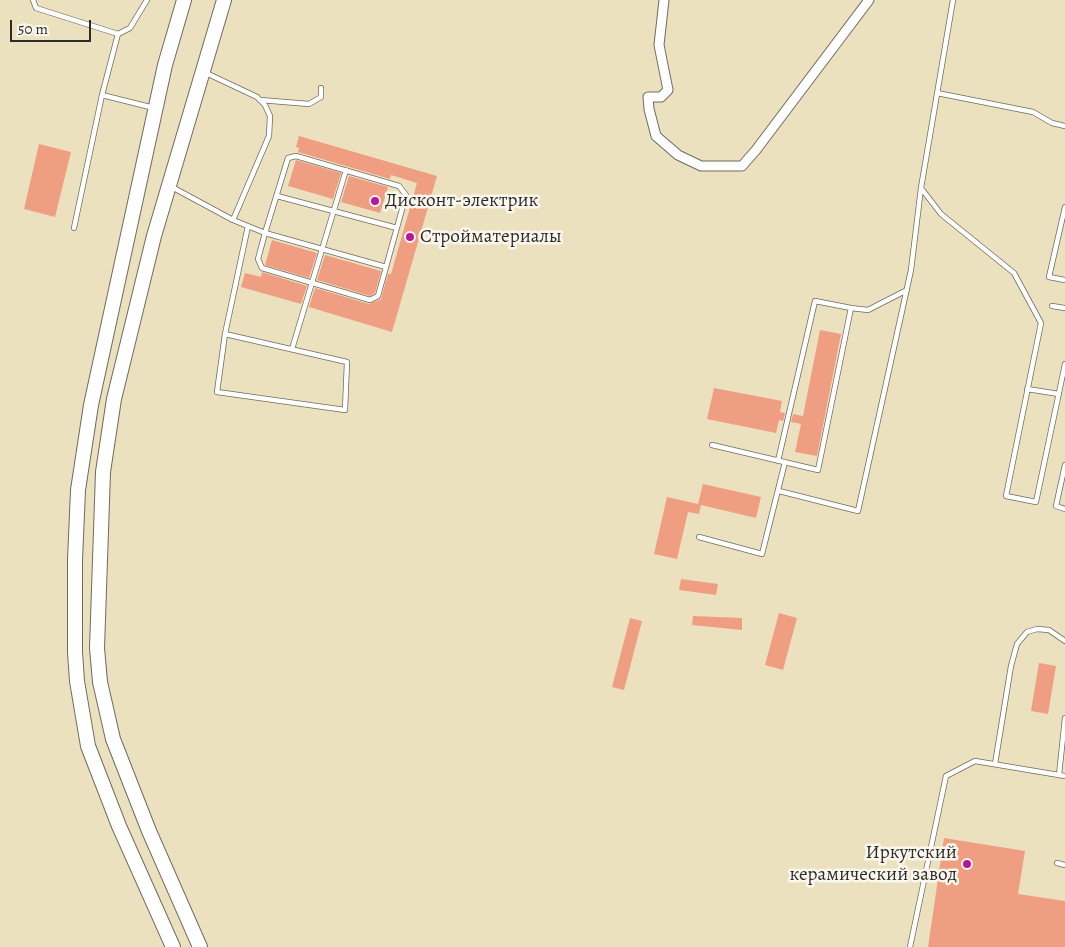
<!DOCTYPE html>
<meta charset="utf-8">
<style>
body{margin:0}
#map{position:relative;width:1065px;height:947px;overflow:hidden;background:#ebe1bf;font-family:Alegreya,serif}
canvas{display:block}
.scale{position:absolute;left:10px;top:20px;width:81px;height:22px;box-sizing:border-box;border:2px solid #2b2b2b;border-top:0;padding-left:6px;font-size:15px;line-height:18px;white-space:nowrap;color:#2b2b2b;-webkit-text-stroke:4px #fbf7ec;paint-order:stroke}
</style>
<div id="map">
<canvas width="1065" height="947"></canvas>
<div class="scale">50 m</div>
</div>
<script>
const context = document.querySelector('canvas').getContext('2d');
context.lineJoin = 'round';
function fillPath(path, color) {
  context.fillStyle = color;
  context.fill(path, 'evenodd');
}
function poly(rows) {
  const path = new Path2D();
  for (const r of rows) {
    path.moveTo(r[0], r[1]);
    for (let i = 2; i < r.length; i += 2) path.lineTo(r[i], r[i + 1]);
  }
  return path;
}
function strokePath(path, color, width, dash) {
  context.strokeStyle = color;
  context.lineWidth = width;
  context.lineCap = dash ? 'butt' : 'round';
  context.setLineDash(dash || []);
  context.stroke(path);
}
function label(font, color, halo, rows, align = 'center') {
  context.font = font + ' Alegreya,serif';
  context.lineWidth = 5;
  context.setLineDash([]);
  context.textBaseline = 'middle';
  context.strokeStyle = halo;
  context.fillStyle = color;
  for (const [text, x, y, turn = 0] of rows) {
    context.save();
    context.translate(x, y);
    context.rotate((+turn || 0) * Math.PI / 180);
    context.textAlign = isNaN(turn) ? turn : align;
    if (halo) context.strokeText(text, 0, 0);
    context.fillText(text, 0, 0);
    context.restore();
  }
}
fillPath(poly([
 [299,136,437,176,392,332,309,307,315,288,369,304,381,299,388,274,391,274,417,183,391,175,390,179,298,152,299,148,296,147],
 [39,144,71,152,55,217,24,209],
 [296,160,341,173,333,199,288,186],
 [349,176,388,187,380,213,341,202],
 [272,240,317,253,309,278,265,265],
 [325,255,381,271,375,293,370,296,317,280],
 [262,272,307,286,301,304,241,287,245,273,261,277],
 [820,330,841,334,817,456,795,452,801,424,791,422,793,414,803,416],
 [714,388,782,401,780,412,785,413,783,421,779,420,776,433,707,419],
 [703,484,761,497,756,518,701,505,699,514,688,512,677,559,654,554,667,497,698,504],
 [681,579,718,584,716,595,679,590],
 [779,613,797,618,783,670,765,665],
 [693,616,742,618,742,630,692,625],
 [630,618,642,621,624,690,612,687],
 [1039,663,1056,666,1048,714,1031,711],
 [944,838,1025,851,1018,894,1065,901,1065,947,928,947]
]), '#f09e82');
const service = poly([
 [33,0,36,8,118,34,102,95,74,228],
 [118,34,130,28,147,0],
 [204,72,257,97,265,105,270,116,269,136,233,220],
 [937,93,1033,112,1052,123,1065,126],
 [102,95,154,108],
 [260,100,309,104,321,97,321,88],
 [170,186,233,220,265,233,288,158,296,156,399,186,406,195,378,296,370,300,262,268,258,259,265,233,386,267],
 [921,188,941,214,1014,273,1041,323,1006,496,1036,502,1065,364],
 [277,196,397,228],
 [1065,207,1049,277,1065,280],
 [1052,306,1065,308],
 [225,334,217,392,345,410,347,362,225,334,248,226],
 [292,349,346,170],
 [1027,389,1059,394],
 [712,445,818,470,851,308,868,310,907,290],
 [778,461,815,301,851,308],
 [1065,465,1056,506,1065,509],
 [779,491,858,511,911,270,921,188,953,0],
 [699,537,762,554,785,462],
 [995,764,1011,666,1017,644,1027,632,1037,629,1049,630,1065,641],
 [1059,775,1065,718],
 [1057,863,1065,865],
 [910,947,946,776,975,761,1065,776]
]);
const minor = poly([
 [664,0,659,45,668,90,661,97,648,97,649,109,656,136,678,155,701,166,742,166,756,150,869,0]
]);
const primary = poly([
 [173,947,119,826,88,746,77,681,75,652,75,560,78,490,91,405,165,65,184,0],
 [200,947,149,831,113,739,100,682,97,648,103,472,114,399,154,236,224,0]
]);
strokePath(service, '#6e6b5f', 6);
strokePath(minor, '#6e6b5f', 11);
strokePath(primary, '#6e6b5f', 16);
strokePath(service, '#fff', 4.5);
strokePath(minor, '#fff', 9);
strokePath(primary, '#fff', 14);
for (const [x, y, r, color] of [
 [375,201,5,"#b5179e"],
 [410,237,5,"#b5179e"],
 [967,864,5,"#b5179e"]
]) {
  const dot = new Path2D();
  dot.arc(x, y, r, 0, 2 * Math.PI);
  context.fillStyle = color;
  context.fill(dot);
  strokePath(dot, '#fbf7ec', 2);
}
label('19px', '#2b2b2b', '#fbf7ec', [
 ["Дисконт-электрик",385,201],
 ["Стройматериалы",420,237],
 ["Иркутский",957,853,"right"],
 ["керамический завод",957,875,"right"]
], 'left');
</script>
